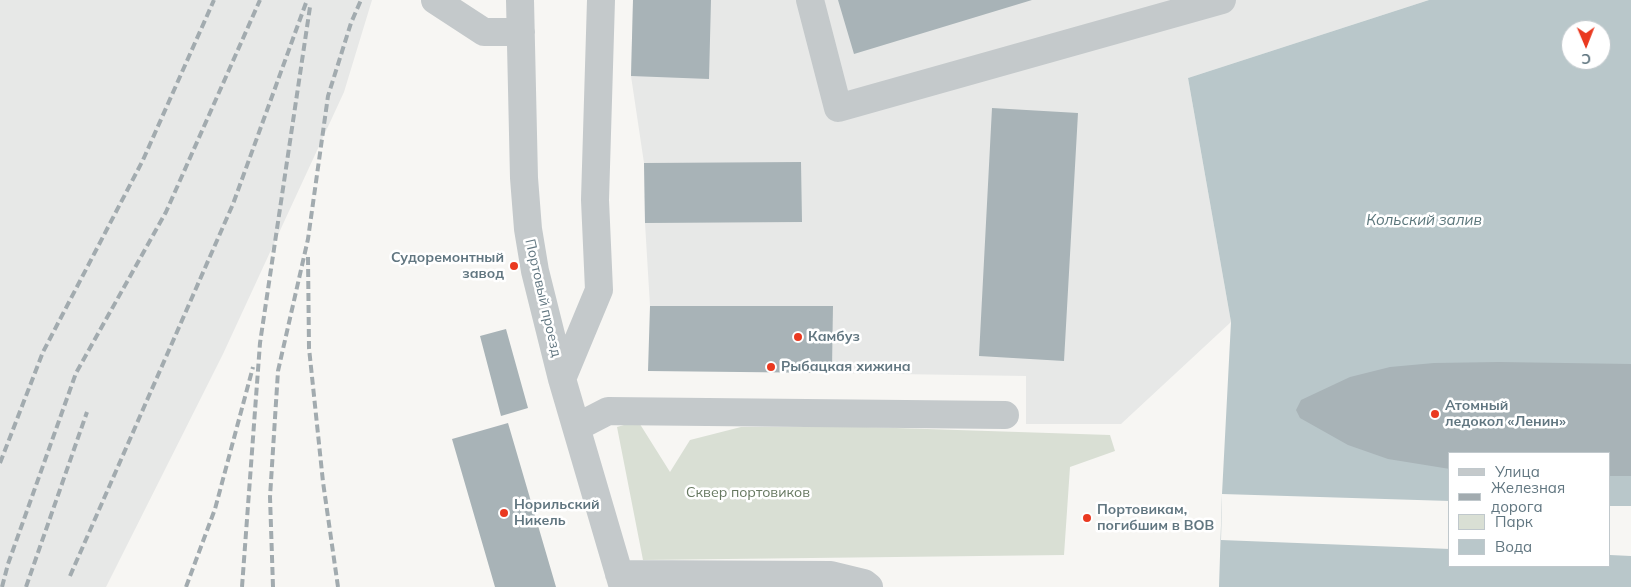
<!DOCTYPE html>
<meta charset="utf-8">
<style>
body{margin:0}
#map{position:relative;width:1631px;height:587px;overflow:hidden;background:#f7f6f3;font-family:Mulish,sans-serif}
canvas{display:block}
.legend{position:absolute;left:1448px;top:452px;width:162px;height:115px;box-sizing:border-box;background:#fff;border:1px solid #c0c8cc;margin:0;padding:6px 9px;list-style:none;font-size:15px;color:#617680}
.legend li{display:flex;align-items:center;gap:10px;height:25px}
.legend b{width:25px;border:1px solid #c0c8cc}
.north{position:absolute;left:1561px;top:20px;width:50px;height:50px;box-sizing:border-box;background:#fff;border:1px solid #c0c8cc;border-radius:50%;rotate:179deg;font-size:14px;font-weight:700;line-height:20px;text-align:center;color:#617680}
.north::after{content:'';display:block;margin:auto;width:18px;height:22px;background:#ea3920;clip-path:polygon(50% 0,100% 100%,50% 72%,0 100%)}
</style>
<div id="map">
<canvas width="1631" height="587"></canvas>
<ul class="legend">
<li><b style="height:6px;background:#c4c9cb"></b>Улица</li>
<li><b style="height:6px;background:#a2abaf"></b>Железная дорога</li>
<li><b style="height:14px;background:#d9dfd4"></b>Парк</li>
<li><b style="height:14px;background:#b9c7ca"></b>Вода</li>
</ul>
<div class="north">С</div>
</div>
<script>
const context = document.querySelector('canvas').getContext('2d');
context.lineJoin = 'round';
function fillPath(path, color) {
  context.fillStyle = color;
  context.fill(path, 'evenodd');
}
function poly(rows) {
  const path = new Path2D();
  for (const r of rows) {
    path.moveTo(r[0], r[1]);
    for (let i = 2; i < r.length; i += 2) path.lineTo(r[i], r[i + 1]);
  }
  return path;
}
function strokePath(path, color, width, dash) {
  context.strokeStyle = color;
  context.lineWidth = width;
  context.lineCap = dash ? 'butt' : 'round';
  context.setLineDash(dash || []);
  context.stroke(path);
}
function label(font, color, halo, rows, align = 'center') {
  context.font = font + ' Mulish,sans-serif';
  context.lineWidth = 5;
  context.setLineDash([]);
  context.textBaseline = 'middle';
  context.strokeStyle = halo;
  context.fillStyle = color;
  for (const [text, x, y, turn = 0] of rows) {
    context.save();
    context.translate(x, y);
    context.rotate((+turn || 0) * Math.PI / 180);
    context.textAlign = isNaN(turn) ? turn : align;
    if (halo) context.strokeText(text, 0, 0);
    context.fillText(text, 0, 0);
    context.restore();
  }
}
fillPath(poly([
 [0,0,372,0,344,92,223,354,106,587,0,587],
 [633,0,1429,0,1188,78,1231,322,1121,424,1026,424,1026,376,832,373,833,306,650,306,645,223,644,163,631,76]
]), '#e7e8e7');
fillPath(poly([
 [638,421,670,472,690,440,741,427,866,427,1110,435,1115,451,1070,467,1064,555,643,560,617,427]
]), '#d9dfd4');
fillPath(poly([
 [1429,0,1631,0,1631,587,1219,587,1222,494,1231,322,1188,78],
 [1571,30,1601,30,1601,60,1571,60],
 [1450,453,1610,453,1610,566,1450,566]
]), '#b9c7ca');
fillPath(poly([
 [1222,494,1450,501,1450,549,1221,540],
 [1610,506,1631,506,1631,556,1610,555]
]), '#f7f6f3');
fillPath(poly([
 [633,0,711,0,709,79,631,76],
 [838,0,1032,0,854,54],
 [992,108,1078,113,1064,361,979,356],
 [801,162,802,222,645,223,644,163],
 [650,306,833,306,832,373,648,371],
 [506,329,528,408,501,416,480,336],
 [1499,362,1631,364,1631,476,1610,476,1610,453,1450,453,1450,469,1388,459,1348,445,1300,418,1296,410,1301,400,1350,377,1390,367,1434,363],
 [508,423,556,587,495,587,452,439]
]), '#a8b3b7');
strokePath(poly([
 [435,0,484,32,521,32],
 [520,0,524,178,528,229,535,271,562,379,623,587],
 [810,0,838,108,1222,0],
 [562,379,599,290,595,200,601,0],
 [577,427,608,411,1005,415],
 [619,574,831,575,864,583,869,587]
]), '#c4c9cb', 28);
strokePath(poly([
 [308,257,309,348,323,482,338,587],
 [0,463,43,352,143,160,214,0],
 [70,576,233,204,307,0],
 [2,587,8,564,76,373,166,212,260,0],
 [26,587,87,412],
 [186,587,215,509,253,367],
 [242,587,260,343,310,7],
 [273,587,270,497,278,371,308,239,328,96,351,23,361,0]
]), '#a2abaf', 4, [8, 4]);
for (const [x, y, r, color] of [
 [514,266,5,"#ea3920"],
 [798,337,5,"#ea3920"],
 [771,367,5,"#ea3920"],
 [1435,414,5,"#ea3920"],
 [504,513,5,"#ea3920"],
 [1087,518,5,"#ea3920"]
]) {
  const dot = new Path2D();
  dot.arc(x, y, r, 0, 2 * Math.PI);
  context.fillStyle = color;
  context.fill(dot);
  strokePath(dot, '#fff', 2);
}
label('bold 14px', '#617680', '#fff', [
 ["Судоремонтный",504,258,"right"],
 ["завод",504,274,"right"],
 ["Камбуз",808,337],
 ["Рыбацкая хижина",781,367],
 ["Атомный",1445,406],
 ["ледокол «Ленин»",1445,422],
 ["Норильский",514,505],
 ["Никель",514,521],
 ["Портовикам,",1097,510],
 ["погибшим в ВОВ",1097,526]
], 'left');
label('14px', '#617680', '#fff', [
 ["Портовый проезд",543,298,77]
]);
label('14px', '#667860', '#fff', [
 ["Сквер портовиков",748,493]
]);
label('italic 15px', '#5b767b', '#fff', [
 ["Кольский залив",1424,220]
]);
</script>
